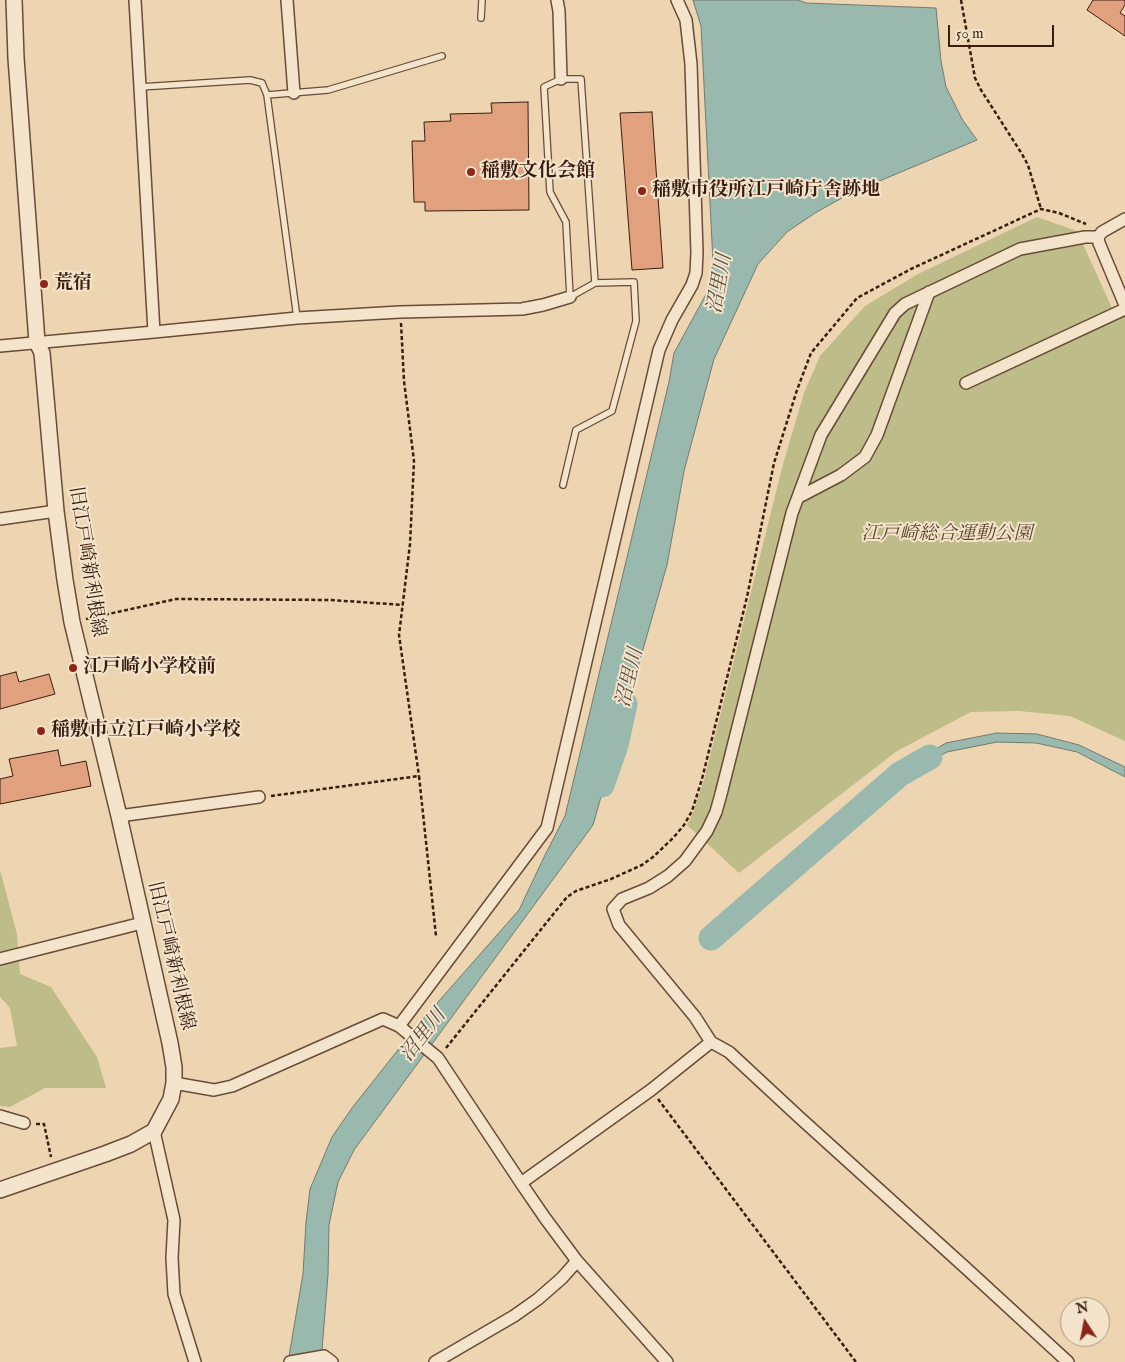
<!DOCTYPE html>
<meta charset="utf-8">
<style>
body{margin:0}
#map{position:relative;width:1125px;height:1362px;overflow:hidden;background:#eed5b1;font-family:"IM FELL English",serif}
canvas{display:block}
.north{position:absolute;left:1060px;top:1297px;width:50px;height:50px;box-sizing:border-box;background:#f4e4cc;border:1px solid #aa9480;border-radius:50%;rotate:349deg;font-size:14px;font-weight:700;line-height:20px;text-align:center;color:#3b1d0f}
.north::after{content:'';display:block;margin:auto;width:18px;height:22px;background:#8f2418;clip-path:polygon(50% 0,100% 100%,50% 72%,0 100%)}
.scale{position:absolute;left:948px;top:25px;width:106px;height:22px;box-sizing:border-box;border:2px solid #3b1d0f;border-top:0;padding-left:6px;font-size:15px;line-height:18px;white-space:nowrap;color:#3b1d0f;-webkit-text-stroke:4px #f4e4cc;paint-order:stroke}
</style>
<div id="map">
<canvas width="1125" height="1362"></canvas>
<div class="north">N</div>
<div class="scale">50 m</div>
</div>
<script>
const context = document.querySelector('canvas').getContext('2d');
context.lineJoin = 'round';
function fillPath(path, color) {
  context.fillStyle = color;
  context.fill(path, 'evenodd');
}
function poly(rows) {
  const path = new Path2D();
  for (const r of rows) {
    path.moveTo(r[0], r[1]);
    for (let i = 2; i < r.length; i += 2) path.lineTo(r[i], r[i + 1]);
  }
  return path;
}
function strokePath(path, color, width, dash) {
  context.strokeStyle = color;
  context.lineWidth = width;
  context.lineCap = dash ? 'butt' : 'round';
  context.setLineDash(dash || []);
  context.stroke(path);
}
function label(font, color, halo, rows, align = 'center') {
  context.font = font + ' "IM FELL English","Noto Serif JP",serif';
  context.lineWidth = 4;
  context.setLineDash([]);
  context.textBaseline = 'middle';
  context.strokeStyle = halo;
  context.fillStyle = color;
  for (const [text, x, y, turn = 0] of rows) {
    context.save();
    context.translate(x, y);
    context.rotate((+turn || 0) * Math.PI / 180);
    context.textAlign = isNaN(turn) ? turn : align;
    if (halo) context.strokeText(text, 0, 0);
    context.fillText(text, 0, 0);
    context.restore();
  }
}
fillPath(poly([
 [1037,217,1077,231,1117,319,1125,316,1125,741,1070,716,1019,711,971,712,897,751,739,873,687,825,693,813,704,780,783,464,804,393,820,356,865,306,918,274],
 [0,870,17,934,20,974,51,987,97,1057,106,1088,45,1088,10,1107,0,1106,0,1048,17,1046,10,1008,0,997]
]), '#bebc88');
const water = poly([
 [693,0,798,0,806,3,936,8,941,61,946,87,962,119,977,140,851,193,815,213,787,232,758,264,714,359,684,471,667,565,593,825,354,1150,338,1182,329,1225,328,1275,321,1362,288,1362,303,1274,306,1222,310,1189,332,1137,352,1108,416,1027,519,910,545,855,565,816,669,382,674,353,710,287,713,262,701,26,693,0],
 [997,733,1037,734,1079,745,1125,767,1125,777,1077,752,1036,743,997,742,947,752,901,778,899,770,946,743,997,733]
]);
fillPath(water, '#99b8ae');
strokePath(water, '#737a6e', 1);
strokePath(poly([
 [602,785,616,745,625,704],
 [711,938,900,774,930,757]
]), '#99b8ae', 25);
const building = poly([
 [1093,0,1125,0,1125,5,1120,13,1125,16,1125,36,1087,10,1093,0],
 [528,102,529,210,425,211,425,202,414,202,412,141,425,141,424,122,451,121,450,114,492,113,491,103,528,102],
 [652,112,663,268,632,270,620,113,652,112],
 [16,672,19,682,49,674,55,694,0,709,0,676,16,672],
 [58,750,61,766,86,761,91,786,0,804,0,779,13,776,9,759,58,750]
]);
fillPath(building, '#e1a07e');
strokePath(building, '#3b1d0f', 1);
const service = poly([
 [481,18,482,0],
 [561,79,581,79,595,283,570,297,566,222,550,192,544,87,561,79],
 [140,87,250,80,262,83,267,95,297,318],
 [267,95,328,90,442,56],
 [563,485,576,430,612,411,636,321,634,282,595,283]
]);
const minor = poly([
 [135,0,154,332],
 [287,0,294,93],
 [557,0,559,11,561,79],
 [1125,219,1102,232,1098,237,1099,243,1125,305],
 [0,346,154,332,297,318,400,312,522,309,543,305,570,297],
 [966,383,1125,309],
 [799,497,841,475,865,457,877,435,929,292],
 [0,519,56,511],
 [119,816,259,797],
 [0,959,142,923],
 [399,1026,547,828,659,350,672,320,692,285,696,273,697,253,691,64,686,20,677,0],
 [174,1083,214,1090,232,1086,383,1019,399,1026,438,1058,521,1183,545,1218,577,1261,667,1362],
 [0,1116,24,1123],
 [154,1131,174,1220,172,1258,174,1294,195,1362],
 [521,1183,651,1090,711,1042],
 [290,1362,324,1356,332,1362],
 [435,1362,514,1316,538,1299,562,1278,577,1261],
 [1068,1362,968,1270,799,1117,729,1052,711,1042,695,1017,619,925,613,909,622,899,649,888,668,876,685,861,707,831,716,812,721,794,792,513,821,435,895,313,905,304,1020,249,1085,237,1098,237]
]);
const tertiary = poly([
 [0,1190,105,1154,131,1144,154,1131,171,1099,174,1083,174,1067,170,1043,119,816,72,622,65,580,56,511,42,353,37,342,16,58,14,0]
]);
strokePath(service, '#684b38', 8);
strokePath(minor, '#684b38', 14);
strokePath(tertiary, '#684b38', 18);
strokePath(poly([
 [961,0,975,78,981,90,1022,154,1028,165,1041,209],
 [401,323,404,381,414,461,410,544,399,635,419,776],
 [86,619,176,599,331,600,403,605],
 [271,796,419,776,436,936],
 [446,1048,567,897,576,891,611,879,642,865,653,857,673,838,684,825,692,811,702,779,747,597,774,463,797,390,811,353,857,298,911,269,1041,209,1059,213,1086,224],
 [658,1099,856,1362],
 [36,1124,44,1124,51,1157]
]), '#3b1d0f', 2.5, [4, 2.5]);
strokePath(service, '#f4e4cc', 5.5);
strokePath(minor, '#f4e4cc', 11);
strokePath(tertiary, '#f4e4cc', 15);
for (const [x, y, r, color] of [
 [471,172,5,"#8f2418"],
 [642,191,5,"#8f2418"],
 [44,284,5,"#8f2418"],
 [73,668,5,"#8f2418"],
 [41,731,5,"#8f2418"]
]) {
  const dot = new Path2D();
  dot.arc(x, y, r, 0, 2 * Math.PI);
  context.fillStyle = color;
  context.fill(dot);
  strokePath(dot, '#f4e4cc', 2);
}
label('bold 19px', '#3b1d0f', '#f4e4cc', [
 ["稲敷文化会館",481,172],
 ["稲敷市役所江戸崎庁舎跡地",652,191],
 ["荒宿",54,284],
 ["江戸崎小学校前",83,668],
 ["稲敷市立江戸崎小学校",51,731]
], 'left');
label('italic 19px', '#5c452d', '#f4e4cc', [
 ["江戸崎総合運動公園",947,535]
]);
label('19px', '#3b1d0f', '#f4e4cc', [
 ["旧江戸崎新利根線",86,562,81],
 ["旧江戸崎新利根線",170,956,77]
]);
label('italic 20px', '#574c3f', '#f4e4cc', [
 ["沼里川",721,284,-80],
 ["沼里川",631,678,-77],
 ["沼里川",424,1036,-52]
]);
</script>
